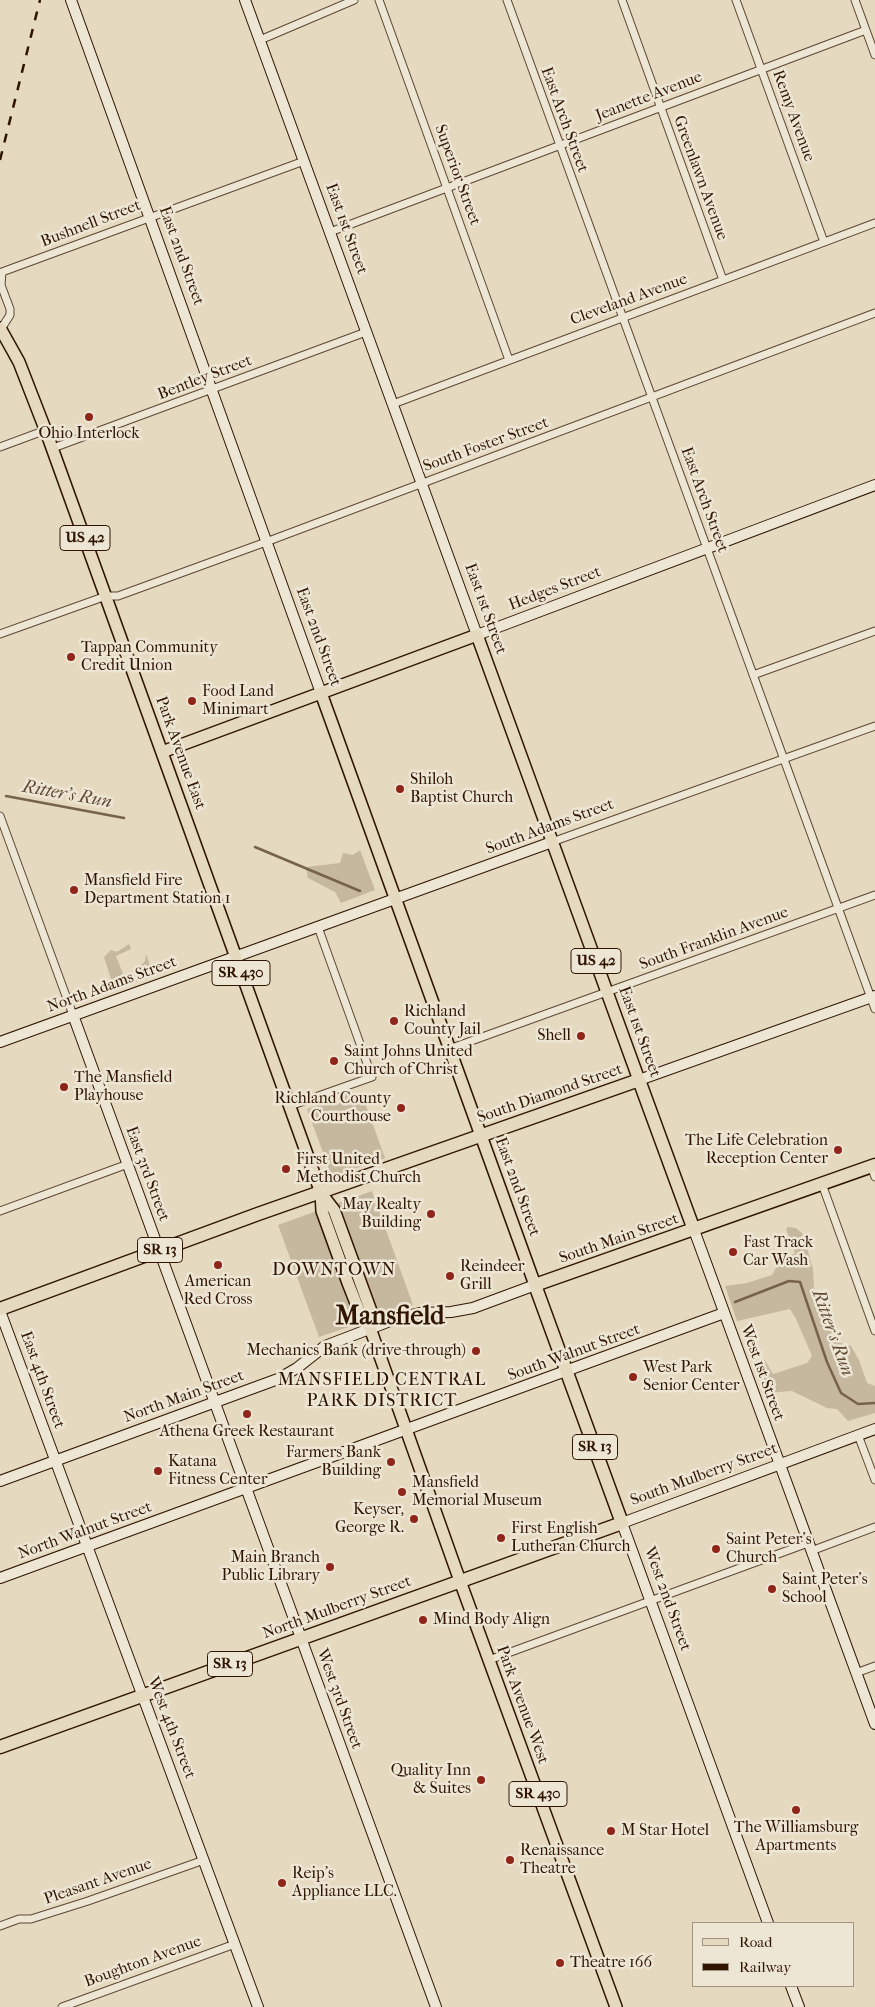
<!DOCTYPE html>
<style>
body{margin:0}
#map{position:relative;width:875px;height:2007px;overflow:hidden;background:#e5d9bf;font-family:"IM FELL French Canon",serif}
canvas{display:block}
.legend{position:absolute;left:692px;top:1922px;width:162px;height:65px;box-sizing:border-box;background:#eee6d5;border:1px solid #a29280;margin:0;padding:6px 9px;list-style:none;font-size:15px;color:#301500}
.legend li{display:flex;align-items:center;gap:10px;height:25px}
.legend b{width:25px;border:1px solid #a29280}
</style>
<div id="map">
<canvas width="875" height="2007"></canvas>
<ul class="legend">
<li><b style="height:6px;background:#e5d9bf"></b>Road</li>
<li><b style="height:6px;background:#301500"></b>Railway</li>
</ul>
</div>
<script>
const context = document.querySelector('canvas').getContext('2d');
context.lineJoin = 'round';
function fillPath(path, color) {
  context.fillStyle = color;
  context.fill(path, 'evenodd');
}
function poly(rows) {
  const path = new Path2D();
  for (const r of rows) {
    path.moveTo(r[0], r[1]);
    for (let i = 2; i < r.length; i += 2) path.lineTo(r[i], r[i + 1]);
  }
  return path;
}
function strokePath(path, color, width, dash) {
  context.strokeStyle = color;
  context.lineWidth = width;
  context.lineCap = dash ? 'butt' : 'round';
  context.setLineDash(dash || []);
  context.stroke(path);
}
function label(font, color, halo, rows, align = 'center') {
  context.font = font + ' "IM FELL French Canon",serif';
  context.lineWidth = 5;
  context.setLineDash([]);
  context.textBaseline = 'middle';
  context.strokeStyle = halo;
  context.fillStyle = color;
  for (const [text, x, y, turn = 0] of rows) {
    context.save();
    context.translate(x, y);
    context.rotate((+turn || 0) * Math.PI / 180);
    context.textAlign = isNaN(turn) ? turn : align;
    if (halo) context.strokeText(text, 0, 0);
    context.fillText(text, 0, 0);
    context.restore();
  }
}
fillPath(poly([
 [360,850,375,890,341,903,335,892,308,878,306,867,340,863,343,853,353,855],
 [129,944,131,949,116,956,125,979,142,974,140,966,145,961,146,954,154,976,114,989,104,957,111,950,117,952],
 [347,1095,352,1104,364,1100,385,1158,332,1177,307,1109],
 [372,1191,413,1305,319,1337,278,1225],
 [788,1227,796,1228,803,1234,813,1269,814,1288,837,1342,851,1346,859,1360,867,1383,875,1386,875,1413,848,1421,837,1409,827,1408,792,1391,765,1393,754,1365,764,1359,773,1374,807,1363,812,1356,796,1319,790,1309,737,1321,725,1286,747,1283,772,1275,779,1262,795,1253,786,1229]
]), '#c6b89f');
strokePath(poly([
 [6,796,124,818],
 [255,847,360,891],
 [735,1302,789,1281,800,1282,827,1362,841,1393,858,1404,875,1403]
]), '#77624c', 2.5);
const street = poly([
 [379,0,509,360],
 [507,0,875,1009],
 [622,0,723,280],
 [736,0,824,242],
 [855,0,875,55],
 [260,40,354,0],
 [330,232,866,30],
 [1,329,10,315,10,309,1,285,2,272,304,161],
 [393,404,875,223],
 [0,447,46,430],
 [53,448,366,332],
 [0,634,106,596,118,596,266,542,875,313],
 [753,675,875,631],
 [0,816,73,1015],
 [552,842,875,726],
 [449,1049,875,895],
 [290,1106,372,1077,318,927],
 [871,1166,875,1177],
 [822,1184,875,1331],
 [0,1211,128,1164],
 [858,1435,875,1480],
 [811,1551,875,1527],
 [489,1660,808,1543],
 [856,1673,875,1666],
 [0,1926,19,1919,31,1919,88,1901,204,1860],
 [62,2007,235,1944]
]);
const secondary = poly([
 [71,0,321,693],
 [245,0,477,635,875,485],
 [73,1015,436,2007],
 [0,1042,552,842],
 [639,1080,875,996],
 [694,1230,875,1724],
 [0,1311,258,2007],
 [0,1481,278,1379,297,1368,325,1346,398,1318,420,1313,451,1312,473,1308,535,1285],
 [0,1578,724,1313],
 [768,1923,622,1523,875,1429],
 [791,1986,799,2007]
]);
const primary = poly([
 [0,328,19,362,47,434,321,1193,322,1211,348,1283,361,1316,370,1328,460,1581,616,2007],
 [321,693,535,1285],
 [162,752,477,635,639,1080],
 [321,1193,334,1210,372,1314,373,1319,370,1328]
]);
const highway = poly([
 [0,1309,258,1214,639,1080,694,1230],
 [0,1747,622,1523,535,1285,875,1165]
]);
strokePath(street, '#5d4630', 9);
strokePath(secondary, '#301500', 12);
strokePath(primary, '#301500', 14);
strokePath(highway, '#301500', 15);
strokePath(street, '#eee6d5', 7);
strokePath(secondary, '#eee6d5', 10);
strokePath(primary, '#e5d9bf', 11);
strokePath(highway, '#e5d9bf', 12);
strokePath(poly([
 [0,160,40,0]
]), '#301500', 2.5, [9, 9]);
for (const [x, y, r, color] of [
 [89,417,5,"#8f2418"],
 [71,657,5,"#8f2418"],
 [192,701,5,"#8f2418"],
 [400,789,5,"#8f2418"],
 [74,890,5,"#8f2418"],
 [394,1021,5,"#8f2418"],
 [581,1036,5,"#8f2418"],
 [334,1061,5,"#8f2418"],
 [64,1087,5,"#8f2418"],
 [401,1108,5,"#8f2418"],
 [838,1150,5,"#8f2418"],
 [286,1169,5,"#8f2418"],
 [431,1214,5,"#8f2418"],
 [733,1252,5,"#8f2418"],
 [218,1265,5,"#8f2418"],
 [450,1276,5,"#8f2418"],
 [476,1351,5,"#8f2418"],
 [633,1377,5,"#8f2418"],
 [247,1414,5,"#8f2418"],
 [391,1462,5,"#8f2418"],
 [158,1471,5,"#8f2418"],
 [402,1492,5,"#8f2418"],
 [414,1519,5,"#8f2418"],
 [501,1538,5,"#8f2418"],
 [716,1549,5,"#8f2418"],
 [330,1567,5,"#8f2418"],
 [772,1589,5,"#8f2418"],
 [423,1620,5,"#8f2418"],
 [481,1780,5,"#8f2418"],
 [796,1810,5,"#8f2418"],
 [611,1831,5,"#8f2418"],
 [510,1860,5,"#8f2418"],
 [282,1883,5,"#8f2418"],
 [560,1963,5,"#8f2418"]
]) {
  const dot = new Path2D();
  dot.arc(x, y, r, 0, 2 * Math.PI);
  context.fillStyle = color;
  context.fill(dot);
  strokePath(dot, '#eee6d5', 2);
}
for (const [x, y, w] of [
 [85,538,50],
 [596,961,50],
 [241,973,58],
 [160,1250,45],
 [595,1447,45],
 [230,1664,45],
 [538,1794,58]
]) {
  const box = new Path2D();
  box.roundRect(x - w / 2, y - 12.5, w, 25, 4);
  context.fillStyle = '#eee6d5';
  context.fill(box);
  strokePath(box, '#301500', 1);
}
label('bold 15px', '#301500', null, [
 ["US 42",85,538],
 ["US 42",596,961],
 ["SR 430",241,973],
 ["SR 13",160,1250],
 ["SR 13",595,1447],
 ["SR 13",230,1664],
 ["SR 430",538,1794]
]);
label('16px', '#301500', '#eee6d5', [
 ["Jeanette Avenue",649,97,-21],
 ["Remy Avenue",793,116,70],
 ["East Arch Street",564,120,70],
 ["Superior Street",457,175,70],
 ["Greenlawn Avenue",700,178,70],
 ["Bushnell Street",91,224,-21],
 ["East 1st Street",346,229,70],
 ["East 2nd Street",181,256,70],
 ["Cleveland Avenue",629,300,-20],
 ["Bentley Street",205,378,-21],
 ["South Foster Street",486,445,-20],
 ["East Arch Street",704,500,70],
 ["Hedges Street",555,589,-21],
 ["East 1st Street",485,609,70],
 ["East 2nd Street",318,637,70],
 ["Park Avenue East",180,753,70],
 ["South Adams Street",550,827,-20],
 ["South Franklin Avenue",714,939,-20],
 ["North Adams Street",112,985,-20],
 ["East 1st Street",639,1032,70],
 ["South Diamond Street",550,1094,-19],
 ["East 3rd Street",147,1174,70],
 ["East 2nd Street",517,1187,70],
 ["South Main Street",619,1239,-19],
 ["South Walnut Street",574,1353,-20],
 ["West 1st Street",762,1373,70],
 ["East 4th Street",42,1380,70],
 ["North Main Street",184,1397,-20],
 ["South Mulberry Street",704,1475,-20],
 ["North Walnut Street",85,1531,-20],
 ["West 2nd Street",667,1599,70],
 ["North Mulberry Street",337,1608,-20],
 ["West 3rd Street",339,1699,70],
 ["Park Avenue West",522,1705,70],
 ["West 4th Street",171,1728,69],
 ["Pleasant Avenue",98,1882,-19],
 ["Boughton Avenue",143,1962,-20]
]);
label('16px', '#301500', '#eee6d5', [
 ["Ohio Interlock",89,434,"center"],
 ["Tappan Community",81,648],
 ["Credit Union",81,666],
 ["Food Land",202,692],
 ["Minimart",202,710],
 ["Shiloh",410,780],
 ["Baptist Church",410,798],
 ["Mansfield Fire",84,881],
 ["Department Station 1",84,899],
 ["Richland",404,1012],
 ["County Jail",404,1030],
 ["Shell",571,1036,"right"],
 ["Saint Johns United",344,1052],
 ["Church of Christ",344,1070],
 ["The Mansfield",74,1078],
 ["Playhouse",74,1096],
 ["Richland County",391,1099,"right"],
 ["Courthouse",391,1117,"right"],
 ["The Life Celebration",828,1141,"right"],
 ["Reception Center",828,1159,"right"],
 ["First United",296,1160],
 ["Methodist Church",296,1178],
 ["May Realty",421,1205,"right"],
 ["Building",421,1223,"right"],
 ["Fast Track",743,1243],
 ["Car Wash",743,1261],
 ["Reindeer",460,1267],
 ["Grill",460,1285],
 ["American",218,1282,"center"],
 ["Red Cross",218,1300,"center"],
 ["Mechanics Bank (drive-through)",466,1351,"right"],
 ["West Park",643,1368],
 ["Senior Center",643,1386],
 ["Athena Greek Restaurant",247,1432,"center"],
 ["Farmers Bank",381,1453,"right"],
 ["Building",381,1471,"right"],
 ["Katana",168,1462],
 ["Fitness Center",168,1480],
 ["Mansfield",412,1483],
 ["Memorial Museum",412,1501],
 ["Keyser,",404,1510,"right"],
 ["George R.",404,1528,"right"],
 ["First English",511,1529],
 ["Lutheran Church",511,1547],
 ["Saint Peter's",726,1540],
 ["Church",726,1558],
 ["Main Branch",320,1558,"right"],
 ["Public Library",320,1576,"right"],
 ["Saint Peter's",782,1580],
 ["School",782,1598],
 ["Mind Body Align",433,1620],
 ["Quality Inn",471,1771,"right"],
 ["& Suites",471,1789,"right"],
 ["The Williamsburg",796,1828,"center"],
 ["Apartments",796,1846,"center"],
 ["M Star Hotel",621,1831],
 ["Renaissance",520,1851],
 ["Theatre",520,1869],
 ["Reip's",292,1874],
 ["Appliance LLC.",292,1892],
 ["Theatre 166",570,1963]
], 'left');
label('italic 18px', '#604932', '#eee6d5', [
 ["Ritter's Run",67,795,10],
 ["Ritter's Run",832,1333,70]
]);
context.letterSpacing = '1px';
label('18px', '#301500', '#eee6d5', [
 ["DOWNTOWN",334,1271],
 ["MANSFIELD CENTRAL",382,1381],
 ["PARK DISTRICT",382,1402]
]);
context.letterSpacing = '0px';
label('bold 26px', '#301500', '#eee6d5', [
 ["Mansfield",390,1318]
]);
</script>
